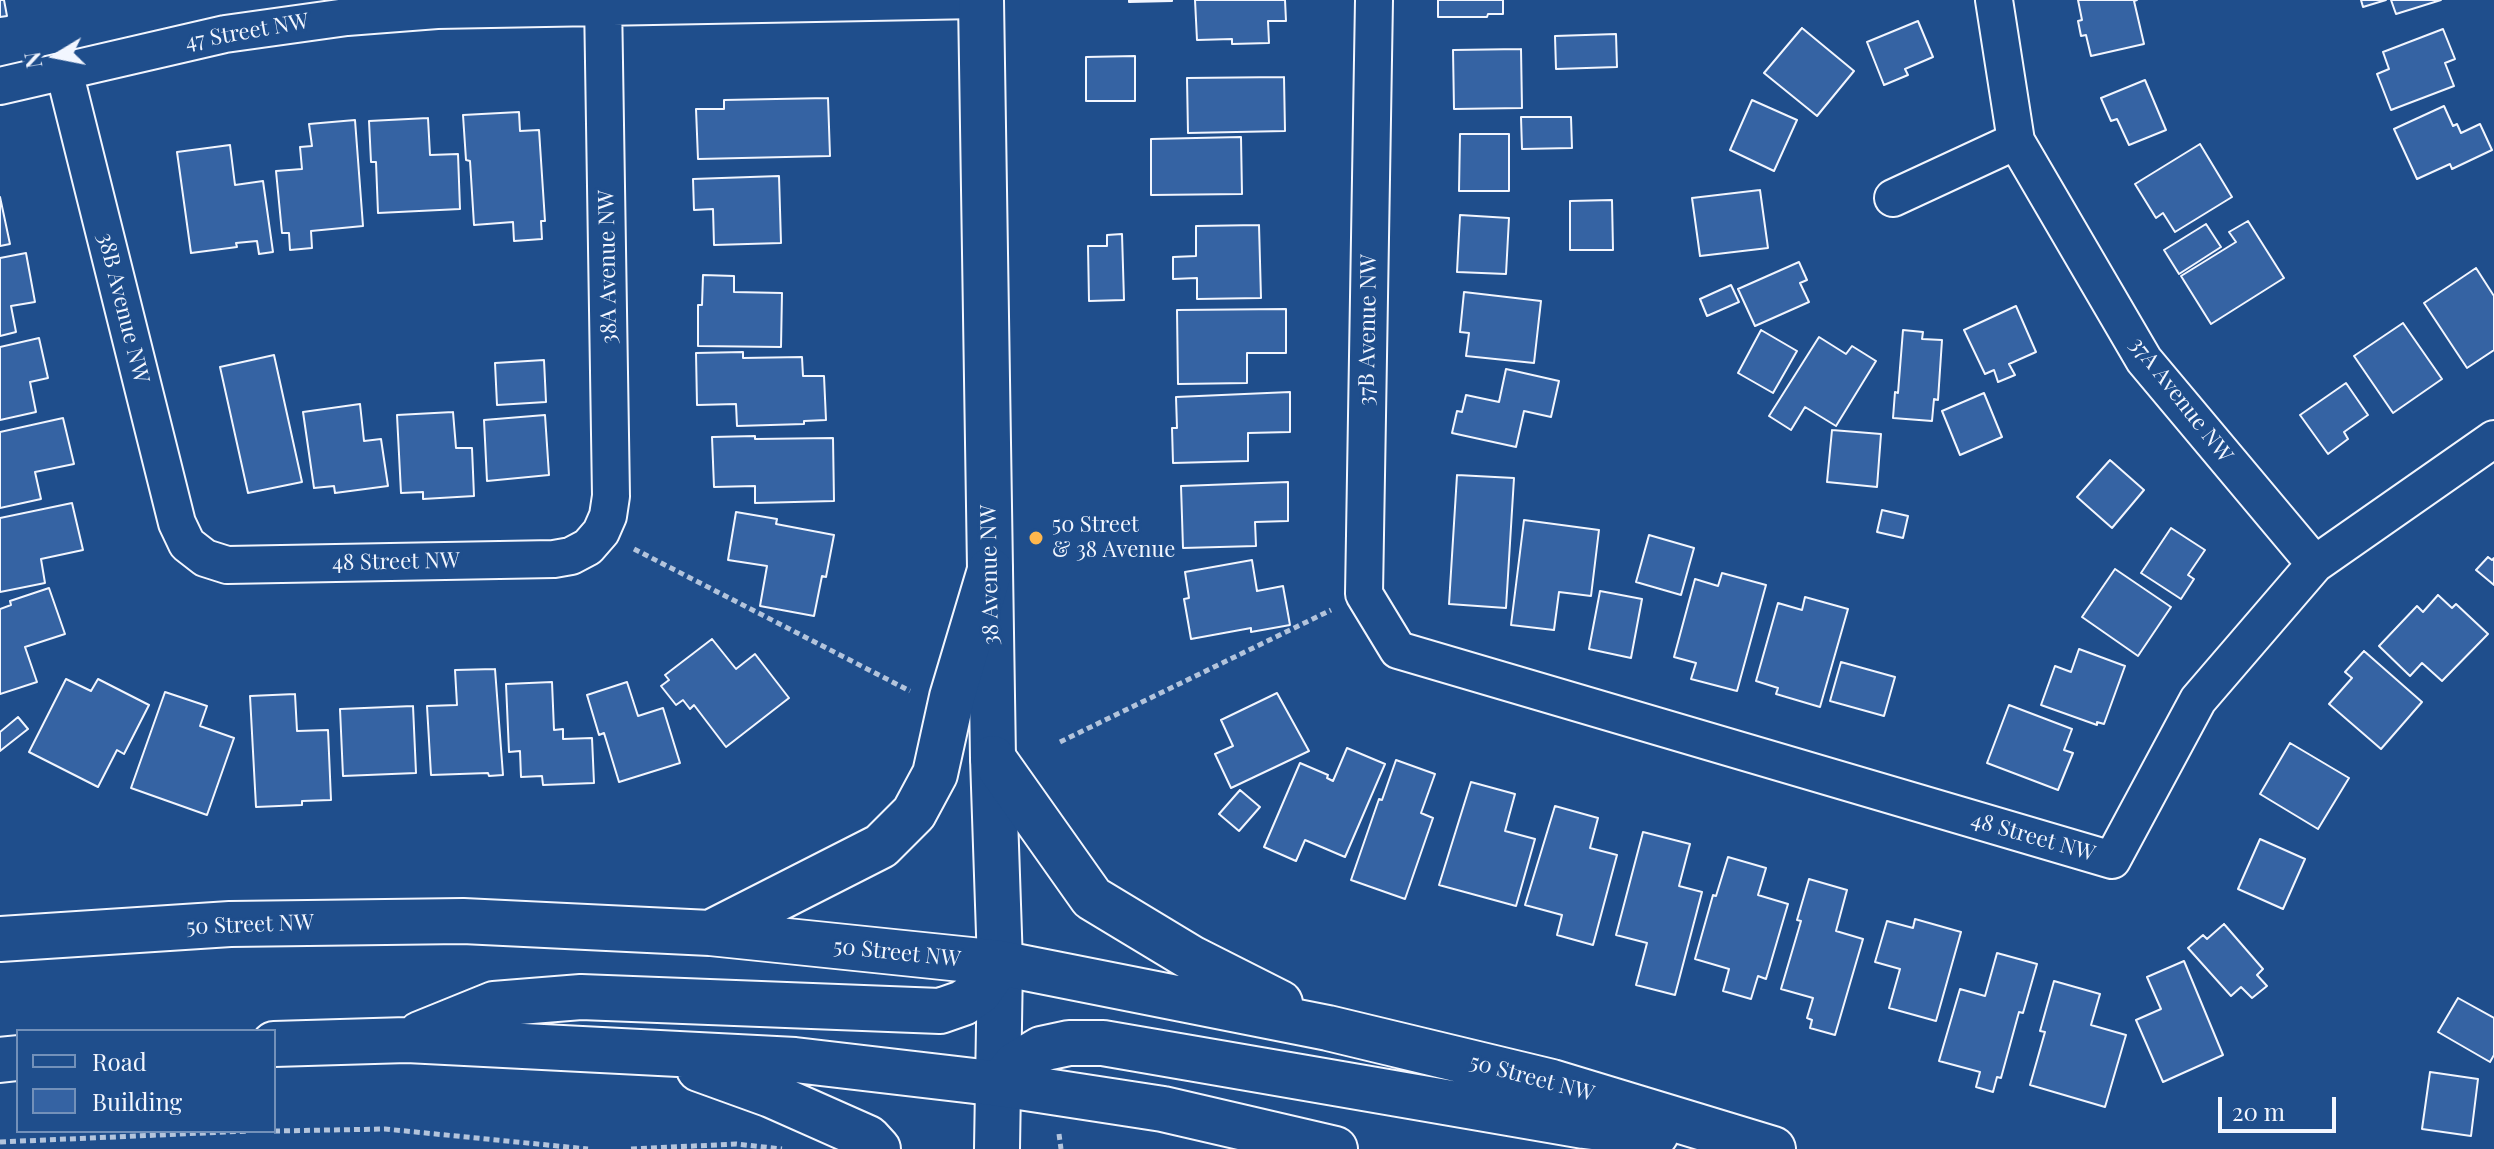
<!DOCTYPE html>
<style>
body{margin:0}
#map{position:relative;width:2494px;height:1149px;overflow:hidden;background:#1f4e8c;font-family:"Playfair Display",serif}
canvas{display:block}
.legend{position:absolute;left:16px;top:1029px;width:260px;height:104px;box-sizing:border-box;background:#1f4e8c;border:2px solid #7391ba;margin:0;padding:10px 14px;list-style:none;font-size:24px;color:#f2f6ff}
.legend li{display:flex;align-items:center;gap:16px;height:40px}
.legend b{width:40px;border:2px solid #7391ba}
.north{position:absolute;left:16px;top:16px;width:80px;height:80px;-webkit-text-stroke:6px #1f4e8c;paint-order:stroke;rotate:260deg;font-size:22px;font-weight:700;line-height:32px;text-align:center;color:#f2f6ff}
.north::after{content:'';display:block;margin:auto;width:28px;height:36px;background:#f2f6ff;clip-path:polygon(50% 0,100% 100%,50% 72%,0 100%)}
.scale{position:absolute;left:2218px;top:1097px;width:118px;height:36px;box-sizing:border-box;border:4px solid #f2f6ff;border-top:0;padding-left:10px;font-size:24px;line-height:28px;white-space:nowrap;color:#f2f6ff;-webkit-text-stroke:6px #1f4e8c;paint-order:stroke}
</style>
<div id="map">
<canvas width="2494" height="1149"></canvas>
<ul class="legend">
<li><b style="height:10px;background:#1f4e8c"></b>Road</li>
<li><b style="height:22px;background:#3563a3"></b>Building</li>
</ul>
<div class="north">N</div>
<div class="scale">20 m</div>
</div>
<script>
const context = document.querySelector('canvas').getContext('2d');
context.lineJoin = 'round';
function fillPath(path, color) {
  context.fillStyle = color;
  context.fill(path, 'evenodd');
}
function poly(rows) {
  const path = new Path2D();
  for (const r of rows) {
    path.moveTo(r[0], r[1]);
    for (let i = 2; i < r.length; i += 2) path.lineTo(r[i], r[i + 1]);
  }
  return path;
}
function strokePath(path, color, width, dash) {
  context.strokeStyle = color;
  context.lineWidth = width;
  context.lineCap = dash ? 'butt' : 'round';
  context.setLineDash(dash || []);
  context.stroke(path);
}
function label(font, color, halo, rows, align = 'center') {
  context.font = font + ' "Playfair Display",serif';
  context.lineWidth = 6;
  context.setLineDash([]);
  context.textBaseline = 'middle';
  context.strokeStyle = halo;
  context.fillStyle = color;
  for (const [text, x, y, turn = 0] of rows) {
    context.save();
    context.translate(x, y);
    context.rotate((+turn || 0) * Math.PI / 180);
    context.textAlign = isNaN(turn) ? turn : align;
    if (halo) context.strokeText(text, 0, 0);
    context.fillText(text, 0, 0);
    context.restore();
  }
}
const building = poly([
 [0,0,4,0,7,16,0,17,0,0],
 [1129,0,1172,0,1172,1,1129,2,1129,0],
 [1195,0,1285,0,1286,21,1268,21,1269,43,1232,44,1232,39,1197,40,1195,0],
 [1438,0,1503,0,1503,14,1488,14,1487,17,1438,17,1438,0],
 [2078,0,2137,0,2134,1,2144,44,2091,56,2086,35,2081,36,2078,21,2082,20,2078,0],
 [2361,0,2386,0,2363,7,2361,0],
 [2391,0,2441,0,2396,14,2391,0],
 [1918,21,1933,57,1905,69,1908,75,1884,85,1867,42,1918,21],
 [1802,28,1854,71,1817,116,1764,73,1802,28],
 [2443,29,2455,59,2445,63,2454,86,2391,110,2377,74,2389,69,2383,52,2443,29],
 [1616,34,1617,67,1556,69,1555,36,1616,34],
 [1521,49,1522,108,1454,109,1453,50,1521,49],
 [1135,56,1135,101,1086,101,1086,57,1135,56],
 [1284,77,1285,131,1188,133,1187,78,1284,77],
 [2145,80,2166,130,2129,145,2117,119,2111,121,2101,98,2145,80],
 [828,98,830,156,698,159,696,109,724,109,724,100,828,98],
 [1752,100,1797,120,1774,171,1730,150,1752,100],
 [2444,106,2453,126,2457,124,2461,133,2480,124,2492,150,2452,169,2450,164,2417,179,2394,129,2444,106],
 [519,112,520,131,539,130,545,221,541,221,542,239,514,241,513,222,474,225,470,161,466,160,463,115,519,112],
 [1521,117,1571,117,1572,148,1522,149,1521,117],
 [428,118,430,155,458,154,460,209,378,213,376,162,371,162,369,121,428,118],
 [355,120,363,226,311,231,312,248,290,250,289,233,282,233,276,171,302,169,300,147,312,146,309,124,355,120],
 [1460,134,1509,134,1509,191,1459,191,1460,134],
 [1241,137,1242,194,1151,195,1151,139,1241,137],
 [2200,144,2232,197,2175,232,2163,213,2156,218,2135,184,2200,144],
 [230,145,235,185,263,181,273,252,259,254,257,241,236,243,237,247,191,253,177,152,230,145],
 [779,176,781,243,714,245,713,209,694,210,693,179,779,176],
 [1760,190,1768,248,1700,256,1692,198,1760,190],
 [0,197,10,244,0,246,0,197],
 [1612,200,1613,250,1570,250,1570,201,1612,200],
 [1460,215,1509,218,1506,274,1457,272,1460,215],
 [2248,221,2284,278,2211,324,2181,276,2236,242,2229,232,2248,221],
 [2206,224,2221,247,2179,274,2164,250,2206,224],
 [1259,225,1261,298,1197,299,1197,278,1173,279,1173,257,1196,256,1196,226,1259,225],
 [1122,234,1124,300,1089,301,1088,246,1107,246,1107,235,1122,234],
 [26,253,35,302,11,306,16,332,0,336,0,258,26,253],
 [1799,262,1807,280,1800,283,1809,302,1755,326,1738,289,1799,262],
 [2476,268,2494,296,2494,350,2467,368,2424,303,2476,268],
 [703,275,734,276,734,292,782,293,781,347,698,346,698,305,702,305,703,275],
 [1731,285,1739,302,1707,316,1700,299,1731,285],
 [1464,292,1541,301,1534,363,1466,356,1469,333,1460,332,1464,292],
 [2016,306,2036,352,2009,364,2015,375,1998,382,1994,370,1985,374,1964,330,2016,306],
 [1286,309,1286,353,1247,353,1247,383,1178,384,1177,310,1286,309],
 [2403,323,2442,379,2393,413,2354,356,2403,323],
 [1761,330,1797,351,1773,393,1738,373,1761,330],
 [1903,330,1923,332,1922,339,1942,340,1938,400,1934,399,1932,421,1893,418,1895,392,1898,393,1903,330],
 [1819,337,1846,354,1852,346,1876,361,1836,426,1805,407,1791,430,1769,416,1819,337],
 [39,338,48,378,30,382,36,412,0,420,0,347,39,338],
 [743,352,743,358,802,357,803,376,824,376,826,420,804,421,804,424,737,426,736,404,697,405,696,353,743,352],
 [274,355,302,482,248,493,220,367,274,355],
 [544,360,546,402,497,405,495,363,544,360],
 [1506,369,1559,381,1551,417,1524,411,1516,447,1452,433,1457,411,1462,412,1466,395,1499,402,1506,369],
 [2346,383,2368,415,2344,432,2348,439,2328,454,2300,415,2346,383],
 [1290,392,1290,432,1248,433,1248,461,1173,463,1172,428,1177,428,1176,397,1290,392],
 [1984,393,2002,437,1960,455,1942,411,1984,393],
 [360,404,364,441,381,439,388,486,335,493,334,486,314,488,303,412,360,404],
 [453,412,456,448,472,448,474,496,423,499,423,492,401,493,397,415,453,412],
 [545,415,549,475,487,481,484,420,545,415],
 [63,418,74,464,35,472,41,499,0,508,0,432,63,418],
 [1832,430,1881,434,1877,487,1827,482,1832,430],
 [755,436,755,439,833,438,834,501,755,503,755,486,714,487,712,437,755,436],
 [2110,460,2144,490,2112,528,2077,497,2110,460],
 [1457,475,1514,478,1506,608,1449,604,1457,475],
 [1288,482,1288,521,1255,522,1256,546,1183,548,1181,486,1288,482],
 [72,503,83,550,41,559,45,583,0,592,0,518,72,503],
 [1882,510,1908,516,1903,538,1877,532,1882,510],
 [736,512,777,519,776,524,834,535,826,577,822,576,814,616,760,606,767,566,728,560,736,512],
 [1524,520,1599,530,1591,596,1559,592,1554,630,1511,625,1524,520],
 [2171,528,2205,550,2188,575,2194,579,2181,599,2141,573,2171,528],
 [1649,535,1694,548,1681,595,1636,582,1649,535],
 [2488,557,2492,560,2494,558,2494,585,2476,570,2488,557],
 [1252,560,1257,591,1283,586,1290,625,1251,632,1251,628,1191,639,1184,599,1189,598,1185,572,1252,560],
 [2115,569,2171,607,2138,656,2082,617,2115,569],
 [1722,573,1766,585,1737,691,1691,679,1696,663,1674,657,1695,579,1718,586,1722,573],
 [49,588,65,634,25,647,37,682,0,694,0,609,11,605,10,601,49,588],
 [1600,591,1642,599,1631,658,1589,649,1600,591],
 [2438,595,2452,608,2456,604,2488,634,2442,681,2422,663,2410,676,2379,646,2417,606,2423,612,2438,595],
 [1805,597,1848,609,1820,707,1776,694,1778,688,1756,681,1778,603,1802,610,1805,597],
 [712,639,736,669,755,654,789,698,726,747,694,705,690,709,683,700,676,705,661,686,669,680,665,675,712,639],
 [2079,649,2125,666,2104,724,2097,722,2097,725,2041,705,2055,666,2071,672,2079,649],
 [2364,651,2422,702,2381,749,2329,704,2352,678,2345,672,2364,651],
 [1841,662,1895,677,1884,716,1830,701,1841,662],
 [495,669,503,775,489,776,488,773,431,775,427,706,457,705,455,670,495,669],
 [66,679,91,691,98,679,149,705,124,754,117,750,98,787,29,752,66,679],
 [552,682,554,730,563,729,563,739,592,738,594,783,543,785,542,776,521,777,520,751,509,752,506,684,552,682],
 [627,682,638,716,663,708,680,763,619,782,604,733,599,735,587,695,627,682],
 [165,692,207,706,200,726,234,738,207,815,131,788,165,692],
 [1277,693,1309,751,1231,788,1215,754,1233,746,1221,720,1277,693],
 [295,694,297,731,328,730,331,800,302,801,302,805,256,807,250,696,295,694],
 [2009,705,2072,729,2064,750,2073,753,2058,790,1987,763,2009,705],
 [413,706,416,773,343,776,340,709,413,706],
 [18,717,28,729,0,751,0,732,18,717],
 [2290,743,2349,778,2318,829,2260,794,2290,743],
 [1347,748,1385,764,1345,857,1305,840,1296,861,1264,847,1300,763,1328,775,1327,778,1333,781,1347,748],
 [1396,760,1435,774,1421,813,1433,818,1405,899,1351,880,1379,799,1382,800,1396,760],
 [1471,782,1515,794,1505,831,1535,839,1516,906,1439,885,1471,782],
 [1240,790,1260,807,1239,831,1219,814,1240,790],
 [1555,806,1598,818,1590,848,1617,855,1593,945,1557,935,1562,915,1525,905,1555,806],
 [1643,832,1690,844,1679,886,1702,892,1675,995,1636,985,1647,943,1616,935,1643,832],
 [2260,839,2305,859,2283,909,2238,889,2260,839],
 [1728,857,1766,868,1758,895,1788,904,1766,979,1758,976,1751,999,1723,991,1729,969,1695,959,1713,895,1716,896,1728,857],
 [1809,879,1847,890,1836,931,1863,939,1835,1035,1810,1028,1812,1020,1807,1018,1813,998,1781,989,1801,921,1797,920,1809,879],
 [1915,919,1961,932,1936,1021,1889,1008,1900,969,1875,962,1887,921,1913,928,1915,919],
 [2224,924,2263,969,2257,975,2267,986,2252,998,2241,987,2231,996,2188,948,2203,935,2207,939,2224,924],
 [1997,953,2037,964,2023,1013,2019,1012,2001,1078,1997,1077,1993,1092,1976,1087,1980,1072,1939,1061,1960,989,1985,996,1997,953],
 [2184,961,2223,1055,2163,1082,2136,1020,2161,1009,2147,977,2184,961],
 [2054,981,2100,994,2091,1025,2126,1035,2105,1107,2030,1085,2045,1032,2040,1031,2054,981],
 [2458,998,2494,1018,2494,1055,2490,1062,2438,1032,2458,998],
 [2430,1072,2478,1079,2471,1136,2422,1129,2430,1072]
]);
fillPath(building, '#3563a3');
strokePath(building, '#f2f6ff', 2);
const street = poly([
 [1374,0,1364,594,1398,650,2112,860,2198,700,2315,564,2494,439],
 [1994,0,2016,141,2144,360,2315,564],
 [64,71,177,523,187,544,205,558,227,565,554,559,571,556,588,547,601,532,608,516,611,496,603,0],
 [0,86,225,34,347,17,437,10,978,0],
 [1893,198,2016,141]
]);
const secondary = poly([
 [981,0,993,758,1000,963,997,1149]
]);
const primary = poly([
 [993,758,1092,898,1193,959,1280,1003],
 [710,933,881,846,914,813,935,774,952,697,990,570],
 [0,939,230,924,463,921,710,933,1000,963,1328,1028,1552,1082,1773,1149],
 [420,1034,494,1004,581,997,940,1011,963,1003,979,992,1000,963],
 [274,1044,407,1040,795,1060,1000,1084,1163,1109,1335,1149],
 [0,1060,18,1058],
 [699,1069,771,1095,868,1138,878,1149],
 [1000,1084,1016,1064,1041,1049,1069,1043,1103,1043,1584,1126,1656,1134]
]);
strokePath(street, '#f2f6ff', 40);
strokePath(secondary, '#f2f6ff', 48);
strokePath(primary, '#f2f6ff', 48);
strokePath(poly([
 [634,549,910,691],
 [1060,742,1331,610],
 [274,1131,385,1129,588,1149],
 [1059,1134,1061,1149],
 [0,1142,249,1131],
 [631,1149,736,1144,782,1149]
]), '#b3c4dc', 5, [6, 4]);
strokePath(street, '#1f4e8c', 36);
strokePath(secondary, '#1f4e8c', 44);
strokePath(primary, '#1f4e8c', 44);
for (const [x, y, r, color] of [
 [1036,538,8,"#ffb74d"]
]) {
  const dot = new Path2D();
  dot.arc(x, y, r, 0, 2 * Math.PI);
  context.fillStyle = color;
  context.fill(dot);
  strokePath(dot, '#1f4e8c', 3);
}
label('22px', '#f2f6ff', '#1f4e8c', [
 ["47 Street NW",247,32,-10],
 ["38A Avenue NW",608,267,-91],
 ["38B Avenue NW",123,308,76],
 ["37B Avenue NW",1368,330,-89],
 ["37A Avenue NW",2181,400,52],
 ["48 Street NW",396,562,-1],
 ["38 Avenue NW",990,575,-91],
 ["48 Street NW",2033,837,16],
 ["50 Street NW",250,925,-2],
 ["50 Street NW",897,953,6],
 ["50 Street NW",1532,1078,15]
]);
label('22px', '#f2f6ff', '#1f4e8c', [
 ["50 Street",1052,525],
 ["& 38 Avenue",1052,550]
], 'left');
</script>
